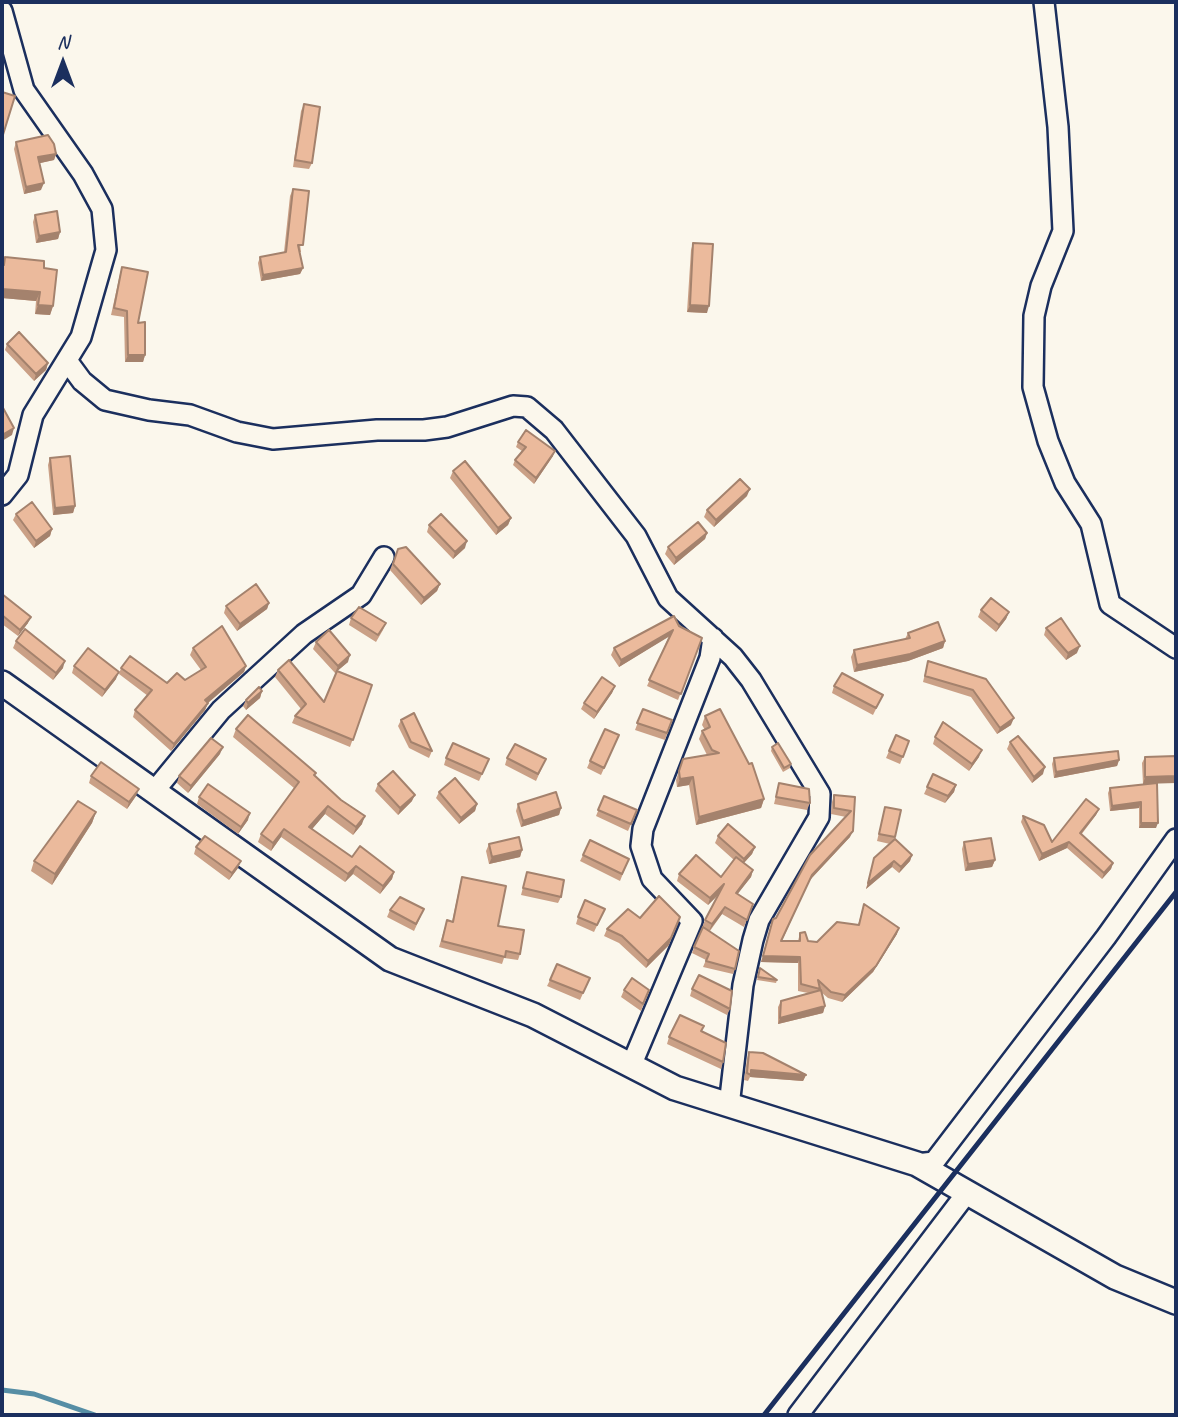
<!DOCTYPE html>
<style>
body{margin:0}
#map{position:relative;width:1178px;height:1417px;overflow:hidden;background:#fbf7ec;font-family:Caveat,sans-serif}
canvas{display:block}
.frame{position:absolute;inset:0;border:4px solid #1b2f5e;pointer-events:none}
.north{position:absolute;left:28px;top:28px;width:70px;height:70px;-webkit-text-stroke:5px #fbf7ec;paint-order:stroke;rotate:0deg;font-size:19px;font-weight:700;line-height:28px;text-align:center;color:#1b2f5e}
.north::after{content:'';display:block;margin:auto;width:24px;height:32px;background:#1b2f5e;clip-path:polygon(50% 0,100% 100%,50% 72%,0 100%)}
</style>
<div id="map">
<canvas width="1178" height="1417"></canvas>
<div class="frame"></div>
<div class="north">N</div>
</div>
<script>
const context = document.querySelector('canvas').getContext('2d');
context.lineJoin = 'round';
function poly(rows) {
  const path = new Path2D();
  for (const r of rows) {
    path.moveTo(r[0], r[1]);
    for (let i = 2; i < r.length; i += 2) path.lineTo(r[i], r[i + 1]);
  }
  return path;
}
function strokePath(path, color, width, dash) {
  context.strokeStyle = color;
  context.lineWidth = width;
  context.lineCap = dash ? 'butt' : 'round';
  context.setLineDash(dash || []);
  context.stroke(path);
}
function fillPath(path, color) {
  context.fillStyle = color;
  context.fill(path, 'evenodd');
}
strokePath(poly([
 [2,1390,34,1394,95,1415]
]), '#568ea5', 5);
const minor = poly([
 [1044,2,1058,127,1063,231,1041,286,1034,316,1033,387,1048,441,1065,483,1091,524,1110,604,1176,648],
 [2,11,24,90,83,174,102,209,106,250,81,337,33,415,18,475,2,495],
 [68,362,82,381,105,400,149,410,190,415,237,432,273,439,377,430,424,430,447,427,513,406,527,407,554,430,636,536,668,598,733,657,751,680,820,794,819,817,759,920,753,940,743,985,729,1106],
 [156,789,221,710,304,634,361,595,384,557],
 [631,1066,692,921,652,879,641,846,643,829,710,658,713,638],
 [917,1164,934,1162,1106,937,1176,839],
 [798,1415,966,1194]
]);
const tertiary = poly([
 [2,683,390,959,533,1015,675,1088,917,1164,1115,1277,1176,1302]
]);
strokePath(minor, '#1b2f5e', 24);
strokePath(tertiary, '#1b2f5e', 28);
strokePath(minor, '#fbf7ec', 19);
strokePath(tertiary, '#fbf7ec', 23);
strokePath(poly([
 [764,1415,1176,892]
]), '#1b2f5e', 5);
fillPath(poly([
 [304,104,312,163,309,169,293,167,301,111],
 [16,142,56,154,54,160,40,163,41,190,24,194,14,149],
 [293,189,301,252,300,252,303,268,300,274,261,281,258,263,260,257,284,252,290,196],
 [35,215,60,232,58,239,36,243,33,222],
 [693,243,707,313,687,312,691,250],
 [5,257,44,268,53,306,50,315,35,314,36,301,2,298,2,264],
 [122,267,138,323,145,355,143,362,125,362,124,317,111,315,120,274],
 [7,344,48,363,46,370,34,381,5,350],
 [518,442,553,456,534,484,513,465,515,460,522,451,516,447],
 [50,458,75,506,73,513,53,515,48,465],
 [453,471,511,518,508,525,496,535,450,478],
 [747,496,714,527,704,517,707,510],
 [16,514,52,529,50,536,34,548,13,520],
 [429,525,465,548,453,559,427,532],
 [707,533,705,539,674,565,665,554,668,547],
 [398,549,440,584,437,591,421,605,390,570],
 [2,594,28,623,18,636,2,624],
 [269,603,267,609,237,631,224,613,226,606],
 [981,610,1009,612,1006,619,996,632,978,617],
 [351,618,386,623,383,630,376,642,349,625],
 [679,626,702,638,678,700,647,686,669,636,619,667,611,655,614,648],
 [1046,628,1077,653,1066,660,1044,635],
 [908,633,945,641,943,648,908,661,854,672,851,657,854,650,905,639],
 [16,641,63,668,53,680,13,648],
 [316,642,348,662,337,671,372,685,350,747,292,723,295,716,301,709,275,677,278,670,324,702,337,672,335,673,313,649],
 [193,648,246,666,244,672,208,703,205,710,171,751,133,717,135,710,148,696,119,674,121,668,167,683,185,680,201,670,190,655],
 [928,661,986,679,1011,725,997,734,971,697,923,682],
 [74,666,116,679,102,697,72,673],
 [615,686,612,693,594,719,581,709,584,703],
 [834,686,883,695,873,715,832,693],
 [262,691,260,698,246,710,243,706,246,700],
 [643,709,672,720,665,740,635,730],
 [705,716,764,799,761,808,696,825,689,785,677,787,676,780,683,759,707,755,699,739,702,731,705,730,702,725],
 [401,720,432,751,429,758,409,748,398,726],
 [236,729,315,776,362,824,353,835,325,814,312,829,352,857,394,872,392,879,380,894,353,874,345,882,281,837,271,851,258,842,261,834,294,788,233,737],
 [619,735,601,775,587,768,590,761],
 [896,735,909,741,900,764,886,758],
 [935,737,979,757,969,771,933,744],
 [1010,742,1043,774,1032,783,1007,749],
 [772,747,791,764,790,768,783,772,771,751],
 [220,754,188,793,177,783,179,776],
 [1176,756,1176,783,1157,783,1156,828,1139,828,1139,808,1110,811,1108,793,1110,788,1153,784,1143,784,1142,763,1145,757],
 [446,758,489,759,479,781,444,765],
 [507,758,546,759,536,781,505,765],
 [1054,758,1119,760,1117,766,1054,778,1052,764],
 [933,774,956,785,954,792,945,803,924,794],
 [91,776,136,796,127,809,89,783],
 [779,783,810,803,807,810,774,804],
 [378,784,412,801,398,815,375,791],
 [439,792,477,804,475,811,459,824,436,798],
 [834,795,855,797,850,837,809,881,782,941,798,941,800,933,808,941,817,942,858,925,864,904,897,934,873,972,842,1002,828,998,821,992,825,1006,823,1013,778,1024,778,1007,781,1001,808,993,798,991,798,963,761,962,773,919,776,918,846,817,831,814,832,802],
 [604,796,634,817,628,831,596,816],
 [199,797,248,820,238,834,197,804],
 [518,804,561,808,559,815,521,827,516,811],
 [885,807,895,837,894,840,912,855,910,861,899,873,892,867,866,889,874,858,890,844,877,841],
 [1099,809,1096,815,1081,835,1113,863,1111,869,1102,879,1067,848,1039,861,1021,822,1023,816,1052,842],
 [96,812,92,823,52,885,31,871,34,861],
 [718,836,755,847,752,854,744,863,753,870,751,877,737,894,753,904,744,927,722,914,710,931,735,969,733,974,703,967,706,960,692,953,705,920,720,893,708,905,677,881,679,874,721,877,734,860,715,843],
 [964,842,995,860,992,867,965,871,962,849],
 [489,844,522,850,520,857,489,864,486,851],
 [196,847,238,868,229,880,194,854],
 [583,855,629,859,620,881,580,861],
 [527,872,561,897,558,903,521,895],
 [462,877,498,926,520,954,518,960,504,958,502,964,439,947,447,920,452,922,460,884],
 [605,909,594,932,576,924,578,917],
 [390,910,421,916,414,931,387,917],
 [640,918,669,945,646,968,619,943,604,936,607,929],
 [760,968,777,980,776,983,757,980],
 [590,978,580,1000,547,986,550,980],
 [692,989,730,1009,727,1015,690,996],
 [624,990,649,990,641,1011,621,997],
 [669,1037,723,1062,721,1069,667,1044],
 [749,1052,806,1075,803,1081,750,1077,748,1081,744,1080,747,1059]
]), '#caa086');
fillPath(poly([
 [56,154,54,160,36,164,38,157],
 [44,183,41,190,24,194,26,187],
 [60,232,58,239,36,243,39,236],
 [303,268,300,274,261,281,263,275],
 [2,289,40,292,36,301,2,298],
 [38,305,53,306,50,315,35,314],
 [690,305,709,306,707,313,687,312],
 [128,355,145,355,143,362,125,362],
 [48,363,46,370,34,381,36,374],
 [14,428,12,435,2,441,2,435],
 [555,451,553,456,534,484,536,478],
 [750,489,747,496,714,527,716,520],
 [75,506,73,513,53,515,55,508],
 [511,518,508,525,496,535,498,528],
 [52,529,50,536,34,548,36,541],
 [707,533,705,539,674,565,676,558],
 [467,541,465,548,453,559,455,552],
 [440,584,437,591,421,605,424,598],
 [269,603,267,609,237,631,240,624],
 [1009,612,1006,619,996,632,999,625],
 [31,617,28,623,18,636,20,630],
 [673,630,670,636,619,667,621,660],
 [945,641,943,648,908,661,854,672,857,665],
 [1080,646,1077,653,1066,660,1068,653],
 [350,655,348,662,335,673,338,666],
 [65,661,63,668,53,680,56,673],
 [246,666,244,672,203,707,205,700],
 [119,672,116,679,102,697,105,690],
 [615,686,612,693,594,719,597,712],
 [262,691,260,698,246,710,248,703],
 [208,703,205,710,171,751,174,744],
 [1014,718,1011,725,997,734,1000,728],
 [223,747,220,754,188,793,191,786],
 [982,750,979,757,969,771,972,764],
 [1119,760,1117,766,1054,778,1056,772],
 [1045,767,1043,774,1032,783,1034,777],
 [1176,776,1176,783,1143,784,1145,777],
 [693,777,689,785,677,787,680,779],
 [956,785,954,792,945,803,948,796],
 [139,789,136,796,127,809,129,802],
 [415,795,412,801,398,815,400,808],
 [764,799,761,808,696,825,699,817],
 [1141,802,1139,808,1110,811,1112,806],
 [477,804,475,811,459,824,461,818],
 [328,806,325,814,307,835,309,827],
 [561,808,559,815,521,827,523,821],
 [1099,809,1096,815,1077,839,1080,833],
 [96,812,92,823,52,885,55,874],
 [250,813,248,820,238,834,241,827],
 [365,816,362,824,353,835,356,827],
 [1141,823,1158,823,1156,828,1139,828],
 [284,829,281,837,271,851,273,843],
 [853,831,850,837,809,881,779,947,812,875],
 [1069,842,1067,848,1039,861,1042,854],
 [755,847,752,854,741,866,744,859],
 [522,850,520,857,489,864,492,857],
 [912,855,910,861,899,873,901,867],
 [995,860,992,867,965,871,968,864],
 [241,861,238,868,229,880,232,873],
 [894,861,892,867,866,889,868,883],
 [1113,863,1111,869,1102,879,1104,873],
 [356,866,353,874,345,882,348,874],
 [753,870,751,877,733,900,736,893],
 [394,872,392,879,380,894,383,886],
 [724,884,722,891,708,905,710,898],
 [725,907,722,914,709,931,712,924],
 [680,917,669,945,646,968,648,961],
 [899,928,897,934,873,972,842,1002,845,995],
 [763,956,800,957,798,963,761,962],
 [825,1006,823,1013,778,1024,780,1018],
 [751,1070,806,1075,803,1081,750,1077]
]), '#a4826d');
const building = poly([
 [2,92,15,96,2,138,2,92],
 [304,104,320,107,312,163,295,160,304,104],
 [48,135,54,144,56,154,38,157,44,183,26,187,16,142,48,135],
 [293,189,309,191,303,245,298,245,303,268,263,275,260,257,286,252,293,189],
 [57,211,60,232,39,236,35,215,57,211],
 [693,243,713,244,709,306,690,305,693,243],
 [5,257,44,261,44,268,57,270,53,306,38,305,40,292,2,289,2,264,4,265,5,257],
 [122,267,148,272,138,323,145,322,145,355,128,355,127,311,114,308,122,267],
 [19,332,48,363,36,374,7,344,19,332],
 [2,406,14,428,2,435,2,406],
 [526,430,555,451,536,478,515,460,526,447,518,442,526,430],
 [70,456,75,506,55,508,50,458,70,456],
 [465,461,511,518,498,528,453,471,465,461],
 [740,479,750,489,716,520,707,510,740,479],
 [32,502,52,529,36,541,16,514,32,502],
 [441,514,467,541,455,552,429,525,441,514],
 [698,522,707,533,676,558,668,547,698,522],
 [406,547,440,584,424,598,393,564,398,549,406,547],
 [256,584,269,603,240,624,226,606,256,584],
 [2,594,31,617,20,630,2,615,2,594],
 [991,598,1009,612,999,625,981,610,991,598],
 [359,607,386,623,378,635,351,618,359,607],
 [674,616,679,626,702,638,681,694,649,680,673,630,621,660,614,648,674,616],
 [1061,618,1080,646,1068,653,1046,628,1061,618],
 [938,622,945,641,910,654,857,665,854,650,910,638,908,633,938,622],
 [222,626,246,666,205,700,208,703,174,744,135,710,152,690,121,668,130,656,167,683,177,673,185,680,206,667,193,648,222,626],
 [25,629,65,661,56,673,16,641,25,629],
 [329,630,350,655,338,666,316,642,329,630],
 [88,648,119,672,105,690,74,666,88,648],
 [289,660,324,702,337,671,372,685,353,740,295,716,306,704,278,670,289,660],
 [928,661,986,679,1014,718,1000,728,973,690,925,676,928,661],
 [842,673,883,695,876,708,834,686,842,673],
 [602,677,615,686,597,712,584,703,602,677],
 [259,687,262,691,248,703,246,700,259,687],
 [643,709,672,720,667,733,637,723,643,709],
 [720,709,749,764,752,763,764,799,699,817,693,777,680,779,679,771,683,759,719,753,712,750,702,731,710,727,705,716,720,709],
 [414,713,432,751,411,742,401,720,414,713],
 [248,715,316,773,314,775,341,800,365,816,356,827,328,806,309,827,352,857,360,846,394,872,383,886,356,866,348,874,284,829,273,843,261,834,299,782,236,729,248,715],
 [943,722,982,750,972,764,935,737,943,722],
 [605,729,619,735,604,768,590,761,605,729],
 [896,735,909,741,903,757,889,751,896,735],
 [1018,736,1045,767,1034,777,1010,742,1018,736],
 [211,738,223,747,191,786,179,776,211,738],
 [453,743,489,759,482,774,446,758,453,743],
 [778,743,791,764,784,768,772,747,778,743],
 [515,744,546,759,538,774,507,758,515,744],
 [1118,751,1119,760,1056,772,1054,758,1118,751],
 [1176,756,1176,776,1145,777,1145,757,1176,756],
 [101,762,139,789,129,802,91,776,101,762],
 [393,771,415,795,400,808,378,784,393,771],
 [933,774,956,785,948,796,927,787,933,774],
 [455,778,477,804,461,818,439,792,455,778],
 [779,783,809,789,810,803,776,797,779,783],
 [1157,783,1158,823,1141,823,1141,802,1112,806,1110,788,1157,783],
 [208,784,250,813,241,827,199,797,208,784],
 [556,792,561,808,523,821,518,804,556,792],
 [834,795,855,797,853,831,812,875,781,941,800,941,800,933,805,932,808,941,817,942,837,922,859,925,864,904,899,928,876,966,845,995,831,992,818,980,820,989,801,984,800,957,763,956,773,919,776,918,810,855,851,811,834,808,834,795],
 [604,796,637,810,631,824,598,810,604,796],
 [1086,799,1099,809,1080,833,1113,863,1104,873,1069,842,1042,854,1023,816,1044,825,1052,842,1086,799],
 [78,801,96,812,55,874,34,861,78,801],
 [885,807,901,810,895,837,879,834,885,807],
 [728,824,755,847,744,859,718,836,728,824],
 [205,836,241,861,232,873,196,847,205,836],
 [519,837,522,850,492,857,489,844,519,837],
 [991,838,995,860,968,864,964,842,991,838],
 [895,839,912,855,901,867,894,861,868,883,874,858,895,839],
 [590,840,629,859,622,874,583,855,590,840],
 [696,855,721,877,736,857,753,870,736,893,753,904,747,920,725,907,712,924,705,920,724,884,710,898,679,874,696,855],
 [527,872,564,880,561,897,523,888,527,872],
 [462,877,506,886,498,926,524,930,520,954,506,951,505,957,442,941,447,920,453,922,462,877],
 [659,896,680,917,671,938,648,961,622,936,607,929,628,909,640,918,659,896],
 [400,897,424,909,416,924,390,910,400,897],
 [585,900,605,909,597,925,578,917,585,900],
 [703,927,739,951,735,969,706,961,709,954,694,947,703,927],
 [557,964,590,978,583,993,550,980,557,964],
 [760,968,777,980,758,977,760,968],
 [699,975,732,991,730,1009,692,989,699,975],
 [632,978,649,990,643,1004,624,990,632,978],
 [821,990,825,1006,780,1018,781,1001,821,990],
 [680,1015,704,1026,701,1031,726,1043,723,1062,669,1037,680,1015],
 [749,1052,763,1053,806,1075,751,1070,751,1075,747,1073,749,1052]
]);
fillPath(building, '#ebba9c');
strokePath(building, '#a4826d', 2);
</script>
